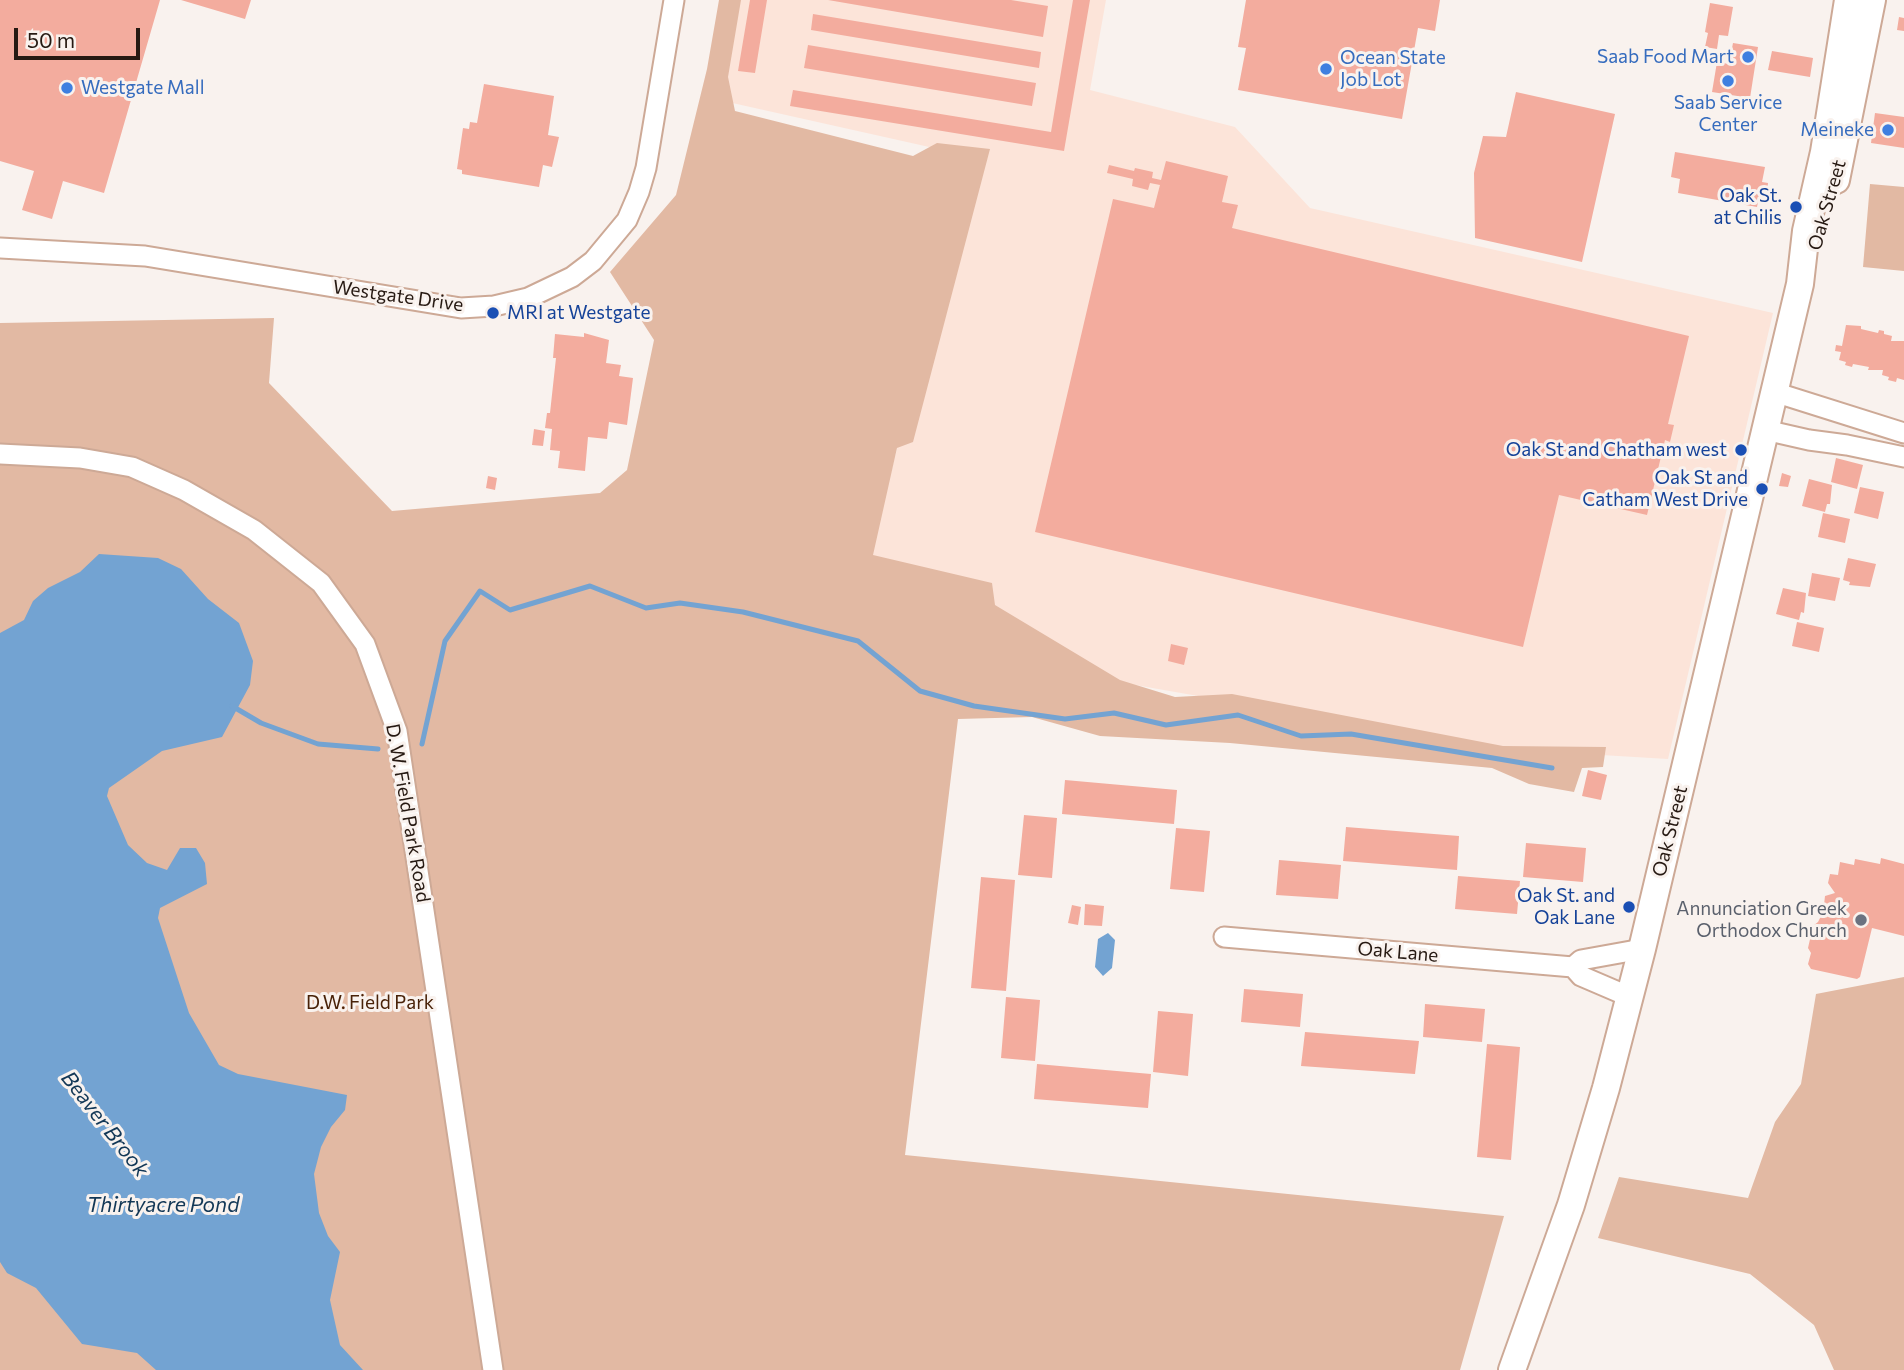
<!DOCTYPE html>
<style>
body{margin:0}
#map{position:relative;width:1904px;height:1370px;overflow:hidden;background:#f9f2ee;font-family:Commissioner,sans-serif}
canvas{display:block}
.scale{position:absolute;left:14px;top:28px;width:126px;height:32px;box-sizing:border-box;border:4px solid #261912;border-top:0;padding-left:9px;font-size:21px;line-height:24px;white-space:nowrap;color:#261912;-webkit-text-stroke:5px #f9f2ee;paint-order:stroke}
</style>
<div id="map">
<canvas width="1904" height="1370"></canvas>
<div class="scale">50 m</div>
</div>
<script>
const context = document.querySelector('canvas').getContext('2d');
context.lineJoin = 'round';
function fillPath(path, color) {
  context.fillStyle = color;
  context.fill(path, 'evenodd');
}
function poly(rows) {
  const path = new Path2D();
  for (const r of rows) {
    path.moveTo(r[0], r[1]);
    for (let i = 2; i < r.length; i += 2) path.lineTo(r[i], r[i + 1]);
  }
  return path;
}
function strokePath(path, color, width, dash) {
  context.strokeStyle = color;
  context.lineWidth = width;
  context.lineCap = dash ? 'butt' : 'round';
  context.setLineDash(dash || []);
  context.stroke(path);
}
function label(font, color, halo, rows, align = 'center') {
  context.font = font + ' Commissioner,sans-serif';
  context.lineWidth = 6;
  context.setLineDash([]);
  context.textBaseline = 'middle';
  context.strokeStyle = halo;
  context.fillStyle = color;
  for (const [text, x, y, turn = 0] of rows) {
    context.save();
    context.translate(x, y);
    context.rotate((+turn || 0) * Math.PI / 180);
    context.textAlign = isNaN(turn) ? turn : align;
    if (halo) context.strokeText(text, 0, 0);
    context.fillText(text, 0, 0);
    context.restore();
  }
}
fillPath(poly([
 [730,0,1106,0,1090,90,1235,127,1310,208,1773,313,1668,759,1501,749,1101,679,867,563,974,157,710,98]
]), '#fce4d9');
fillPath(poly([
 [719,0,741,0,728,77,735,111,913,156,937,143,990,149,913,442,897,448,873,555,992,583,995,605,1120,680,1175,697,1232,694,1503,746,1606,747,1603,767,1582,768,1574,792,1529,784,1492,768,1230,743,1100,736,1032,717,958,719,905,1155,1504,1216,1460,1370,0,1370,0,323,274,318,269,383,392,511,600,493,627,470,654,340,610,272,676,195,707,69],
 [1870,184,1904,187,1904,271,1863,267],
 [1904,977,1904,1370,1834,1370,1814,1325,1750,1274,1598,1238,1619,1177,1748,1198,1775,1122,1801,1084,1816,994]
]), '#e2b9a3');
fillPath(poly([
 [99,554,158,558,181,569,208,599,239,623,253,661,250,685,222,737,162,751,109,788,107,796,128,845,147,863,167,870,180,848,196,848,205,863,207,884,160,908,158,918,189,1013,219,1065,238,1074,347,1095,345,1110,331,1127,321,1147,314,1174,319,1213,328,1236,340,1252,330,1300,340,1345,363,1370,156,1370,137,1353,82,1344,36,1288,7,1273,0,1262,0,633,24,620,33,601,48,588,80,572],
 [1108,933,1115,940,1112,968,1103,976,1095,967,1098,939]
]), '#73a3d2');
strokePath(poly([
 [232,706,261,723,318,744,378,749],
 [422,744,445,641,480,591,510,610,590,586,646,608,680,603,743,612,858,641,920,691,974,706,1065,719,1114,713,1166,725,1238,715,1301,736,1351,734,1552,768]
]), '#73a3d2', 5);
fillPath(poly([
 [0,0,160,0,104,193,63,181,52,219,22,210,34,171,0,161],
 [181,0,251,0,245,19],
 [750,0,767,0,755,73,738,71],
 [828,0,1011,0,1048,6,1043,37],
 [1073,0,1090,0,1064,151,790,106,793,90,1051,132],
 [1246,0,1440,0,1435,31,1418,28,1402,119,1238,90,1246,48,1238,47],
 [1710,3,1733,7,1728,36,1719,35,1717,49,1705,47,1708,33,1705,32],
 [813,14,1041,52,1039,68,811,30],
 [1899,17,1904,18,1904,31,1897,30],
 [1733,43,1758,47,1750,98,1712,92,1717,62,1729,64],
 [808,45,1036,83,1032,106,804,68],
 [1772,51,1813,58,1810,77,1768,70],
 [484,84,554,96,548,135,559,137,552,167,543,165,539,187,462,174,462,170,457,169,463,128,469,129,470,122,477,123],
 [1516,92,1615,114,1582,262,1475,238,1474,173,1483,136,1506,137],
 [1875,113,1904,117,1904,148,1871,143],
 [1675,152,1765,167,1762,182,1768,183,1767,193,1760,192,1757,207,1678,193,1680,179,1671,177],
 [1166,161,1228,176,1222,202,1238,205,1232,228,1689,336,1668,424,1674,425,1670,442,1665,440,1647,515,1559,495,1523,647,1035,532,1113,199,1154,208,1160,185,1150,183,1148,190,1132,186,1133,179,1107,173,1109,165,1134,171,1135,168,1153,172,1152,178,1161,180],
 [1846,325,1861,326,1861,329,1878,333,1879,330,1884,331,1884,334,1892,336,1891,341,1904,341,1904,380,1897,378,1896,382,1888,380,1889,377,1882,375,1883,370,1868,370,1869,367,1853,364,1852,367,1845,365,1846,362,1839,360,1841,352,1835,351,1836,345,1842,346],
 [584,333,609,340,606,363,621,365,619,376,633,378,627,425,609,422,607,439,588,437,585,471,558,468,560,451,550,450,552,429,545,428,547,413,550,413,556,358,553,358,555,334,584,337],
 [534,429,545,431,543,446,532,445],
 [1836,458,1863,465,1857,489,1831,482],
 [1782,473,1791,476,1788,487,1779,486],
 [488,476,497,478,495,490,486,488],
 [1809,479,1832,485,1830,504,1827,504,1825,512,1802,506],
 [1860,487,1884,492,1878,519,1854,513],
 [1823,513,1850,519,1845,543,1818,537],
 [1848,558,1876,564,1870,587,1849,585,1850,582,1843,580],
 [1812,573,1840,578,1835,601,1808,596],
 [1783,588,1806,593,1804,613,1801,612,1799,620,1776,614],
 [1797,622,1824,628,1819,652,1792,646],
 [1171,644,1188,648,1184,665,1168,661],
 [1588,770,1607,775,1601,800,1582,796],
 [1065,780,1177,790,1174,824,1062,814],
 [1024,815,1057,818,1052,878,1018,875],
 [1346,827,1459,836,1457,870,1343,861],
 [1176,828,1210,831,1204,892,1170,889],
 [1526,843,1586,848,1583,882,1523,877],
 [1881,858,1904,864,1904,936,1872,928,1860,977,1857,979,1811,969,1808,964,1811,953,1808,948,1813,926,1818,922,1821,916,1830,916,1831,913,1824,905,1825,896,1835,893,1828,883,1830,874,1838,875,1840,862,1854,865,1855,859,1880,864],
 [1279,860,1341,865,1338,899,1276,895],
 [1458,876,1520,881,1517,914,1455,909],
 [981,877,1015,880,1006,991,971,988],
 [1085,904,1104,906,1102,926,1084,925],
 [1072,905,1081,907,1078,925,1068,923],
 [1244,989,1303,994,1300,1027,1241,1022],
 [1006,997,1040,1000,1035,1061,1001,1058],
 [1425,1004,1485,1009,1482,1042,1423,1037],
 [1158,1011,1193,1014,1188,1076,1153,1072],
 [1305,1032,1419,1041,1415,1074,1301,1066],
 [1487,1044,1520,1047,1511,1160,1477,1157],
 [1037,1064,1151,1074,1148,1108,1034,1099]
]), '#f3ac9e');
const minor = poly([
 [0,248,145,256,461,308,494,306,528,298,572,277,593,261,627,220,639,192,646,168,674,0],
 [1774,392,1904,433],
 [1765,430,1809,440,1847,445,1904,457],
 [0,454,80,458,132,467,184,490,254,530,321,583,365,644,397,731,493,1370],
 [1224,937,1573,967,1581,976,1630,997],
 [1573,967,1581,960,1642,949]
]);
const secondary = poly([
 [1836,180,1872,0],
 [1512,1370,1571,1205,1606,1088,1642,949,1800,284,1806,231,1824,152,1848,0]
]);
strokePath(minor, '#cda996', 23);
strokePath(secondary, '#cda996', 30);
strokePath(minor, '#fff', 19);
strokePath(secondary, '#fff', 26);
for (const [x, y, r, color] of [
 [1748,57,7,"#3f7fe0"],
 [1326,69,7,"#3f7fe0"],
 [1728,81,7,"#3f7fe0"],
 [67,88,7,"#3f7fe0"],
 [1888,130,7,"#3f7fe0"],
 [1796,207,7,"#1a4fb4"],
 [493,313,7,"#1a4fb4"],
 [1741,450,7,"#1a4fb4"],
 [1762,489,7,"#1a4fb4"],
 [1629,907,7,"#1a4fb4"],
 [1861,920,7,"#6b7280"]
]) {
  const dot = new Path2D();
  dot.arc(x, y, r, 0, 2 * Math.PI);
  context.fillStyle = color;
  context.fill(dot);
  strokePath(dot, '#f9f2ee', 2.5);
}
label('19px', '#366cbe', '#f9f2ee', [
 ["Saab Food Mart",1734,57],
 ["Ocean State",1340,58,"left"],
 ["Job Lot",1340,80,"left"],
 ["Westgate Mall",81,88,"left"],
 ["Saab Service",1728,103,"center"],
 ["Center",1728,125,"center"],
 ["Meineke",1874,130]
], 'right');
label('19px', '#164399', '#f9f2ee', [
 ["Oak St.",1782,196],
 ["at Chilis",1782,218],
 ["MRI at Westgate",507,313,"left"],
 ["Oak St and Chatham west",1727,450],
 ["Oak St and",1748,478],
 ["Catham West Drive",1748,500],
 ["Oak St. and",1615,896],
 ["Oak Lane",1615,918]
], 'right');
label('19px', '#261912', '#f9f2ee', [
 ["Oak Street",1827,205,-74],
 ["Westgate Drive",398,296,8],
 ["D. W. Field Park Road",408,813,80],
 ["Oak Street",1670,831,-76],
 ["Oak Lane",1398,952,5]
]);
label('19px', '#5b616d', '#f9f2ee', [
 ["Annunciation Greek",1847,909],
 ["Orthodox Church",1847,931]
], 'right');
label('19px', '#492208', '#f9f2ee', [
 ["D.W. Field Park",370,1003]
]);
label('italic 21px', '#123756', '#f9f2ee', [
 ["Beaver Brook",105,1124,52],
 ["Thirtyacre Pond",163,1205]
]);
</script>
